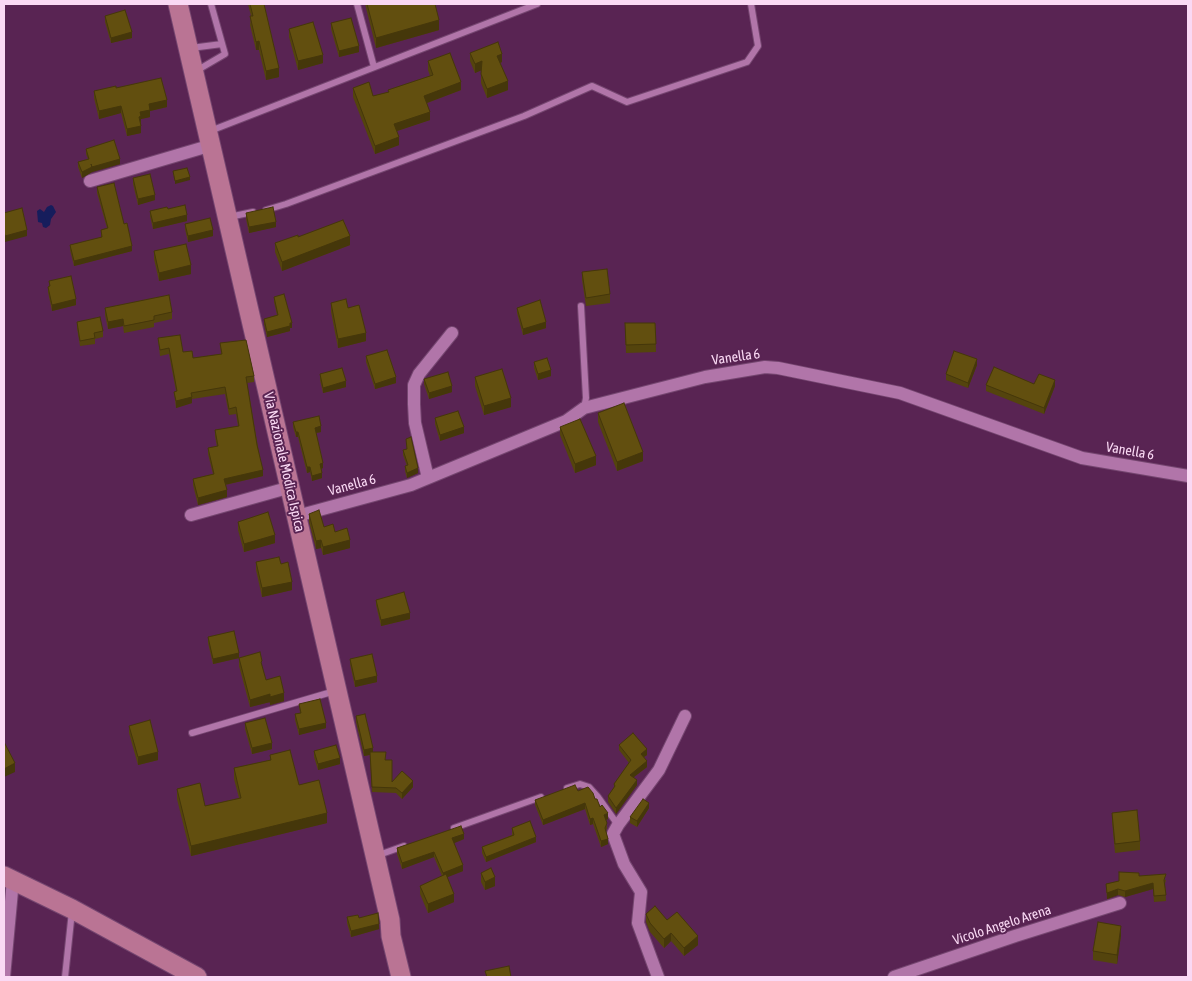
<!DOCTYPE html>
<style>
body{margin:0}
#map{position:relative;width:1192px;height:981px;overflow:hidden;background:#592453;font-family:"Asap Condensed",sans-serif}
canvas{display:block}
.frame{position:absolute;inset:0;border:5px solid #fad9f4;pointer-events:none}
</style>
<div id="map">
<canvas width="1192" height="981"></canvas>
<div class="frame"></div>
</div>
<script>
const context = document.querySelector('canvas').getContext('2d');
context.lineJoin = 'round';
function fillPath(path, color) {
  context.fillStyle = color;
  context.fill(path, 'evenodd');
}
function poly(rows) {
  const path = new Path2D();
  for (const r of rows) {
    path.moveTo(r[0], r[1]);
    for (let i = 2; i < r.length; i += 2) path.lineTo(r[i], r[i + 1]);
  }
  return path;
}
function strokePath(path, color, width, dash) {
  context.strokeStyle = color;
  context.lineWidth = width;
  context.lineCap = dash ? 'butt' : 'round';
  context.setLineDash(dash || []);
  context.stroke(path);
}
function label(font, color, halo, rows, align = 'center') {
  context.font = font + ' "Asap Condensed",sans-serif';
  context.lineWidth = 4;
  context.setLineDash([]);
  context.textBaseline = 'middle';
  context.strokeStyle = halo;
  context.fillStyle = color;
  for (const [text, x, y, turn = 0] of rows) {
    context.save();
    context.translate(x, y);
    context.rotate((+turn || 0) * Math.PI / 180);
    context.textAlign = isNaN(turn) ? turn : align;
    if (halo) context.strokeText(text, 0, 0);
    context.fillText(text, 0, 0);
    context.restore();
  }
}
fillPath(poly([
 [51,205,53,206,56,212,51,219,50,225,46,228,43,227,42,223,38,222,37,211,40,209,44,212,47,207]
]), '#161d5c');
const lane = poly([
 [357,4,374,67],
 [191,48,222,44],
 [196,71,225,54,211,4],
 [210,131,537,4],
 [266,210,286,204,524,116,592,86,627,102,747,62,758,46,751,4],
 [229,217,253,212],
 [581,306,586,398,584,408],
 [192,733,335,691],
 [567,788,580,784,589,787,598,797,618,825],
 [454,828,541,797],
 [376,856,404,846],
 [65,977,72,911]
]);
const street = poly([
 [90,181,212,145],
 [428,478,415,423,414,404,414,385,419,374,452,333],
 [191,515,291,487],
 [297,516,411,485,566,421,584,408,705,377,765,367,778,368,900,393,1082,458,1188,476],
 [4,977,13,880],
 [658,977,638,923,641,892,624,864,613,834,618,825,659,770,685,716],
 [894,977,1015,936,1120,903]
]);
const secondary = poly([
 [178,4,390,920,391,936,401,977],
 [4,876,72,909,197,977]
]);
strokePath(lane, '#754670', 8);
strokePath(street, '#754670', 14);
strokePath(secondary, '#754670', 21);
strokePath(lane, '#b175a9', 6);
strokePath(street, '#b175a9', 12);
strokePath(secondary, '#ba7494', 19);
fillPath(poly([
 [248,4,264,4,279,77,266,80,259,50,256,50,250,25,251,16],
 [365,4,435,4,439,30,376,48],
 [105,16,132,38,111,43,105,22],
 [331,23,359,52,339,57,331,29],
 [289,29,323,63,298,70,289,37],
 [470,53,502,62,500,63,508,90,487,98,481,83,481,70,475,73,470,61],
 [428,61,461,90,427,103,430,120,397,131,399,145,375,154,353,97,353,88,373,96,388,92,430,76,428,70],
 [116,88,167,107,150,111,150,117,141,119,141,133,127,136,121,113,99,119,94,98,94,91],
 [86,149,120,164,92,172,82,178,78,167,78,162,88,159,86,154],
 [133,178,155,200,138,205,133,184],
 [97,187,124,224,132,251,74,266,70,250,70,245,101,238,101,230,107,228,97,193],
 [168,209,187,221,153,229,150,216,150,211],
 [246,213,276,227,249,233,246,219],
 [185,224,213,236,188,242,185,229],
 [298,237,350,245,282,271,275,252,275,243],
 [154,251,191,274,159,281,154,259],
 [582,272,610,294,610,303,586,306,582,280],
 [49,281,76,305,52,311,48,292,48,287,49,286],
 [274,297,292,328,290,328,290,331,267,337,264,324,264,319,277,315,274,302],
 [331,303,348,308,366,341,338,348,331,312],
 [105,308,172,312,172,319,154,323,154,327,124,333,123,326,108,329,105,315],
 [517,308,546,328,523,335,517,313],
 [77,322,103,331,103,337,95,339,95,344,80,346,77,328],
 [625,323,655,323,656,352,626,353],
 [158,338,193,358,221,354,220,343,254,376,254,382,247,383,263,476,225,485,227,497,198,505,193,485,193,479,213,474,208,454,208,448,217,447,215,436,215,430,238,426,236,414,229,415,225,394,192,399,192,403,176,408,174,392,176,391,169,354,160,356],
 [366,356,396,383,375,389,366,362],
 [534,362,551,376,538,380,534,368],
 [977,365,968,388,946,380,946,374],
 [320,374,346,387,323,393,320,380],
 [475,377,511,407,484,415,475,386],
 [424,379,452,392,429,399,424,384],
 [1034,384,1055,386,1044,414,986,391,986,385],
 [598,413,643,461,617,471,598,422],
 [435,418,464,433,440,441,435,424],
 [293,422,321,432,316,433,323,468,321,469,322,478,312,481,310,472,307,473,298,437,296,437,293,427],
 [560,427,596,465,575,473,560,435],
 [403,450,418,473,407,478,405,471,405,466,407,466,403,455],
 [309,514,324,527,335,532,350,548,323,555,321,548,316,549,309,522],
 [238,522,275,543,244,552,238,530],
 [256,562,281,564,292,590,262,597,256,570],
 [376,600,410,619,381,626,376,605],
 [208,637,239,658,213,664,208,643],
 [239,658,262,668,266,680,284,701,270,705,270,702,250,707,239,666],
 [350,659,377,682,355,687,350,664],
 [299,704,326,728,299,735,295,720,295,714,300,713],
 [356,716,373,752,386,760,392,782,413,787,402,799,396,793,372,792,370,755,364,756,356,722],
 [245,723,272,749,252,754,245,729],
 [129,726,158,760,138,765,129,733],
 [619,745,647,755,644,757,647,767,634,777,637,785,616,814,608,802,608,796,614,788,614,784,629,763,619,750],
 [314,751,340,764,318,770,314,757],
 [270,755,299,785,327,823,191,856,177,799,177,789,205,806,239,798,234,779,234,768,270,760],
 [578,791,595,799,608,819,606,820,607,828,606,831,608,844,601,847,593,824,590,825,585,809,543,825,535,805,535,800],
 [649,808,637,827,630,823,630,817],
 [1112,813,1140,841,1140,850,1115,853,1112,821],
 [512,828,536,842,486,862,482,853,482,847,512,835],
 [464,839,454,843,463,871,447,877,454,902,428,913,420,894,420,886,442,876,434,857,402,869,397,854,397,848],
 [481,873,495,886,485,890,481,882],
 [1139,876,1166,880,1165,884,1166,901,1154,902,1153,889,1125,897,1118,895,1107,899,1106,884],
 [646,914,667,920,698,945,684,956,671,941,664,948,650,932,646,922],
 [347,917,359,918,379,929,351,937,347,923],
 [1121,935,1117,964,1093,960,1093,951]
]), '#54440d');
fillPath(poly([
 [439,20,439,30,376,48,376,38],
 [132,32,132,38,111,43,111,38],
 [259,41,259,50,256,50,256,42],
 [359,46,359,52,339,57,339,51],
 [502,54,502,62,497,64,497,56],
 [323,55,323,63,298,70,298,61],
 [482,61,482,70,475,73,475,64],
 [279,68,279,77,266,80,266,71],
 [508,81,508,90,487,98,487,89],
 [461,82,461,90,424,104,424,96],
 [167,100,167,107,150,111,150,117,141,119,141,124,139,117,140,112,149,104],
 [121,106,121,113,99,119,99,111],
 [430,112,430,120,394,132,394,124],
 [141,126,141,133,127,136,127,129],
 [399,137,399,145,375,154,375,146],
 [120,159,120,164,92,172,92,167],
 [92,167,92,172,82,178,82,172],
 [190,177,190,180,175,184,175,181],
 [155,195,155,200,138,205,138,199],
 [187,215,187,221,153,229,153,223],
 [276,222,276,227,249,233,249,227],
 [27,230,27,236,5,242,5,236],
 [213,230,213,236,188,242,188,236],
 [350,236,350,245,282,271,282,262],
 [132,246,132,251,74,266,74,261],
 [191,265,191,274,159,281,159,273],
 [76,299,76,305,52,311,52,305],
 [123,319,123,326,108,329,108,322],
 [546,322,546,328,523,335,523,329],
 [292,323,292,328,290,328,290,331,267,337,267,332],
 [366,333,366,341,338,348,338,339],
 [977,359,977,365,968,388,968,383],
 [551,370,551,376,538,380,538,374],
 [396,377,396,383,375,389,375,384],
 [1055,380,1055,386,1044,414,1044,408],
 [346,381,346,387,323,393,323,388],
 [452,386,452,392,429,399,429,393],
 [192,397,192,403,176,408,176,401],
 [511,398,511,407,484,415,484,406],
 [321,426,321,432,315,433,315,428],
 [464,427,464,433,440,441,440,435],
 [296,432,298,432,298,437,296,437],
 [643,452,643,461,617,471,617,462],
 [596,456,596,465,575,473,575,464],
 [323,463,323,468,320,469,320,464],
 [307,467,310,467,310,472,307,473],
 [418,468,418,473,407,478,407,473],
 [263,470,263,476,224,485,224,479],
 [322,473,322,478,312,481,312,476],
 [227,490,227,497,198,505,198,498],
 [275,535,275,543,244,552,244,544],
 [321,540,321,548,316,549,316,541],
 [350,540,350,548,323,555,323,547],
 [292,582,292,590,262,597,262,588],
 [410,613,410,619,381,626,381,620],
 [239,653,239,658,213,664,213,659],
 [377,676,377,682,355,687,355,681],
 [284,693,284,701,270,705,270,697],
 [270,694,270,702,250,707,250,700],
 [326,723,326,728,299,735,299,729],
 [272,743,272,749,252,754,252,748],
 [373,748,373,754,364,756,364,750],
 [647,749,647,755,641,759,641,754],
 [158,752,158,760,138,765,138,757],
 [340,758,340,764,318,770,318,764],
 [647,761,647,767,630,780,630,775],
 [15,763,15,772,4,777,4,769],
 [637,780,637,785,616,814,616,808],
 [413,781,413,787,402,799,402,793],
 [585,803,585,809,543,825,543,820],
 [649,803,649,808,637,827,637,821],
 [327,813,327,823,191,856,191,846],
 [608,813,608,819,604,820,604,815],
 [593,818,593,824,590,825,590,819],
 [464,834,464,839,452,844,452,838],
 [536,837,536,842,486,862,486,857],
 [608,839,608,844,601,847,601,841],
 [434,852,434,857,402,869,402,863],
 [463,865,463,871,443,879,443,873],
 [495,877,495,886,485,890,485,882],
 [1153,883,1153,889,1125,897,1125,891],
 [1118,889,1118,895,1107,899,1107,893],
 [454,894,454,902,428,913,428,904],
 [379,924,379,929,351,937,351,931],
 [1121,926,1121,935,1117,964,1117,955],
 [671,933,671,941,664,948,664,939],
 [698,936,698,945,684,956,684,948]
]), '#45370a');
const building = poly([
 [250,4,264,4,279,68,266,71,259,41,256,42,250,16,253,16,250,4],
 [367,4,435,4,439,20,376,38,367,4],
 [125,10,132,32,111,38,105,16,125,10],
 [351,18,359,46,339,51,331,23,351,18],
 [313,22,323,55,298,61,289,29,313,22],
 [498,42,502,54,497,56,508,81,487,89,481,74,482,61,475,64,470,53,498,42],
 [450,53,461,82,424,96,430,112,394,124,399,137,375,146,353,88,369,82,373,96,389,92,388,90,433,75,428,61,450,53],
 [161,78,167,100,149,104,150,110,140,112,141,116,139,117,141,126,127,129,121,106,99,111,94,91,116,86,116,88,161,78],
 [114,140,120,159,92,167,91,164,92,167,82,172,78,162,89,159,86,149,114,140],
 [187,168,190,177,175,181,173,171,187,168],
 [150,174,155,195,138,199,133,178,150,174],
 [114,183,124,224,127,223,132,246,74,261,70,245,102,237,101,230,108,228,97,187,114,183],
 [185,205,187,215,153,223,150,211,167,207,168,209,185,205],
 [273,207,276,222,249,227,246,213,273,207],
 [22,208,27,230,5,236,4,231,4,213,22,208],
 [210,218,213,230,188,236,185,224,210,218],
 [343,220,350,236,282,262,275,243,298,235,298,237,343,220],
 [186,244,191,265,159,273,154,251,186,244],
 [607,269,610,294,586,298,582,272,607,269],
 [71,276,76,299,52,305,48,287,50,286,49,281,71,276],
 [284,294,292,323,290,323,290,326,267,332,264,319,278,315,274,297,284,294],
 [169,295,172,312,154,316,154,320,124,326,123,319,108,322,105,308,169,295],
 [346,299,348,308,359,305,366,333,338,339,331,303,346,299],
 [540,300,546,322,523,329,517,308,540,300],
 [100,317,103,331,94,333,95,338,80,341,77,322,100,317],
 [625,323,655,323,656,344,626,345,625,323],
 [180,335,183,352,192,351,193,358,222,354,220,343,246,340,254,376,246,377,257,445,263,470,224,479,227,490,198,498,193,479,214,474,208,448,218,446,215,430,239,426,236,407,229,409,225,387,191,393,192,397,176,401,174,392,177,391,169,348,160,350,158,338,180,335],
 [387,350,396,377,375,384,366,356,387,350],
 [954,351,977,359,968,383,946,374,954,351],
 [547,358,551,370,538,374,534,362,547,358],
 [994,367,1034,384,1039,374,1055,380,1044,408,986,385,994,367],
 [342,368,346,381,323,388,320,374,342,368],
 [502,369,511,398,484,406,475,377,502,369],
 [448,372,452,386,429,393,424,379,448,372],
 [624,403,643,452,617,462,598,413,624,403],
 [458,411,464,427,440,435,435,418,458,411],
 [319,416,321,426,315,428,323,463,320,464,322,473,312,476,310,467,307,467,298,432,296,432,293,422,319,416],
 [580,419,596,456,575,464,560,427,580,419],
 [411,437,418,468,407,473,405,466,408,465,403,450,407,449,406,439,411,437],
 [319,510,324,527,333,524,335,532,347,528,350,540,323,547,321,540,316,541,309,514,319,510],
 [268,512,275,535,244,544,238,522,268,512],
 [279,557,281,564,288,562,292,582,262,588,256,562,279,557],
 [404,592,410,613,381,620,376,600,404,592],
 [234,631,239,653,213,659,208,637,234,631],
 [260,652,262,661,261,662,266,680,280,676,284,693,270,697,270,694,250,700,239,658,260,652],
 [372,654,377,676,355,681,350,659,372,654],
 [320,699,326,723,299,729,295,714,301,713,299,704,320,699],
 [365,714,373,748,364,750,356,716,365,714],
 [265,718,272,743,252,748,245,723,265,718],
 [150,720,158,752,138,757,129,726,150,720],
 [633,733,647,749,641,754,647,761,630,775,637,780,616,808,608,796,615,786,614,784,631,760,619,745,633,733],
 [4,742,15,763,4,769,4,742],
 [336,745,340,758,318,764,314,751,336,745],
 [290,750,299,785,319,780,327,813,191,846,177,789,200,783,205,806,241,798,234,768,271,760,270,755,290,750],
 [370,752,386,752,385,760,392,760,392,782,402,771,413,781,402,793,396,788,372,787,370,752],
 [575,785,578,791,588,787,593,793,595,799,597,799,600,807,602,805,608,813,604,815,607,823,605,828,608,839,601,841,593,818,590,819,585,803,543,820,535,800,575,785],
 [643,799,649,803,637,821,630,817,643,799],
 [1137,810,1140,841,1115,844,1112,813,1137,810],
 [530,821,536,837,486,857,482,847,514,835,512,828,530,821],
 [461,826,464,834,452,838,463,865,443,873,434,852,402,863,397,848,461,826],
 [491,868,495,877,485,882,481,873,491,868],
 [1119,872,1139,873,1139,876,1166,874,1164,880,1166,895,1154,896,1153,883,1125,891,1118,889,1107,893,1106,884,1119,881,1119,872],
 [446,874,454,894,428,904,420,886,446,874],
 [655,906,667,920,677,912,698,936,684,948,671,933,664,939,650,923,646,914,655,906],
 [378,913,379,924,351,931,347,917,358,915,359,918,378,913],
 [1098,922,1121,926,1117,955,1093,951,1098,922],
 [509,966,511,977,487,977,485,971,509,966]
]);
fillPath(building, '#624f0f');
strokePath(building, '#45370a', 1);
label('14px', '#fad9f4', '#592453', [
 ["Vanella 6",736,357,-8],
 ["Vanella 6",1130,451,10],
 ["Via Nazionale Modica Ispica",284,462,77],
 ["Vanella 6",352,485,-15],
 ["Vicolo Angelo Arena",1002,925,-18]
]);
</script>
